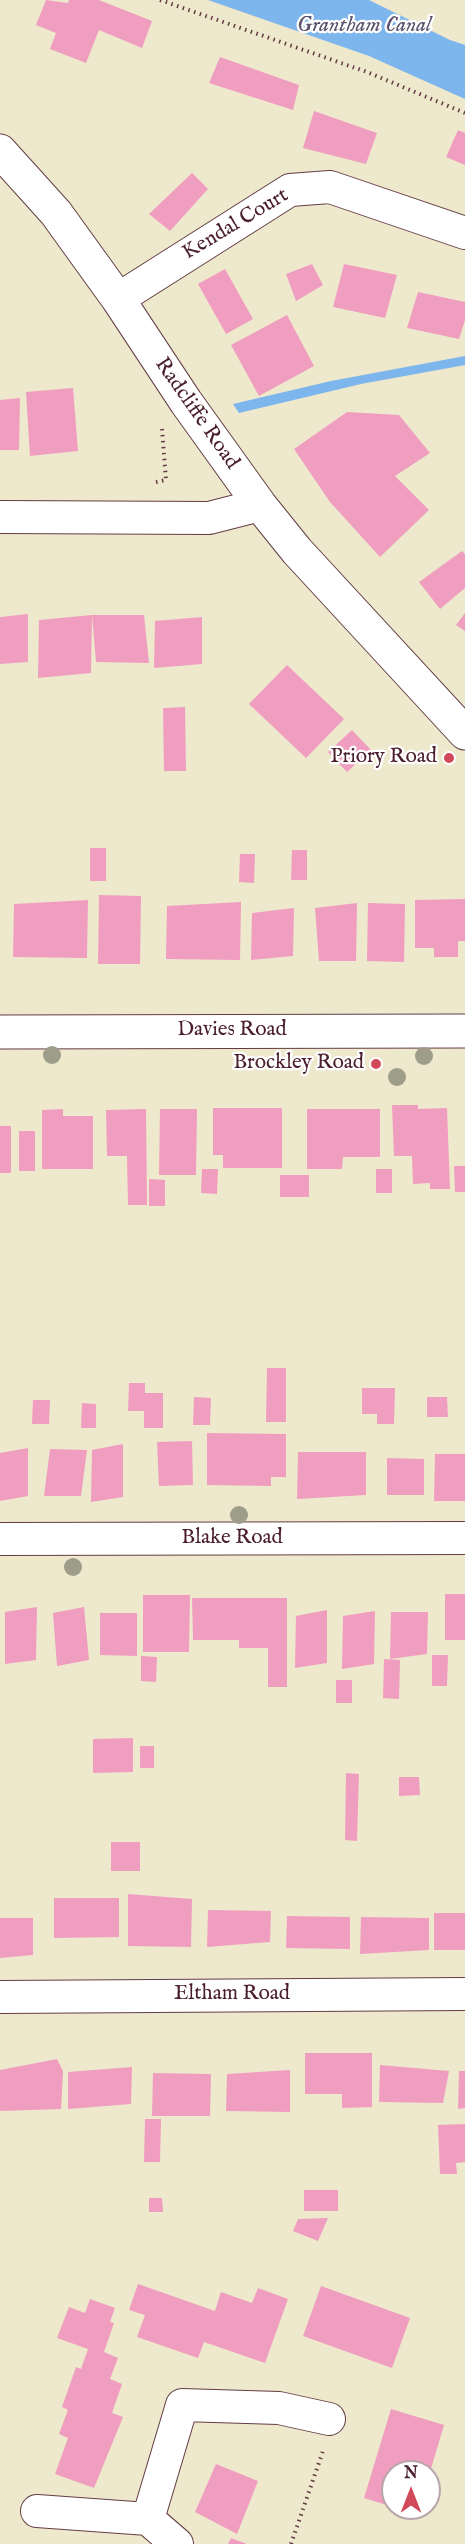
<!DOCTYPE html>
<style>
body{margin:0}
#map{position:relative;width:465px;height:2544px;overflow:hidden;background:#eee8cd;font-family:"IM FELL English",serif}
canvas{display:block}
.north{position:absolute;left:381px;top:2460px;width:60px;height:60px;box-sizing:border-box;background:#fff;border:2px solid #b7a5aa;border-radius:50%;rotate:0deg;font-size:16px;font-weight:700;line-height:24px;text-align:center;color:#4a1f2b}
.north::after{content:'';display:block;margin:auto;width:21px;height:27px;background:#d1495b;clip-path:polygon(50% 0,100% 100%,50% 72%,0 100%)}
</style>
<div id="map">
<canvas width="465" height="2544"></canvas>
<div class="north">N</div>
</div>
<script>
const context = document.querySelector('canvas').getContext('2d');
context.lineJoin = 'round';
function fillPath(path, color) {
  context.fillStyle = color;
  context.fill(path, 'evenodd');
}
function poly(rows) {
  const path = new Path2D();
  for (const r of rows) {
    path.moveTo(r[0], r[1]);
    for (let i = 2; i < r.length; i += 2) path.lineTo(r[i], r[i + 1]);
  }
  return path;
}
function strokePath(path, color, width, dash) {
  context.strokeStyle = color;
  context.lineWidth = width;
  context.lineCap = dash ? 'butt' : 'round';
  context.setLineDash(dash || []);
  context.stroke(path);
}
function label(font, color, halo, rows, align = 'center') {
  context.font = font + ' "IM FELL English",serif';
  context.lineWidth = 4.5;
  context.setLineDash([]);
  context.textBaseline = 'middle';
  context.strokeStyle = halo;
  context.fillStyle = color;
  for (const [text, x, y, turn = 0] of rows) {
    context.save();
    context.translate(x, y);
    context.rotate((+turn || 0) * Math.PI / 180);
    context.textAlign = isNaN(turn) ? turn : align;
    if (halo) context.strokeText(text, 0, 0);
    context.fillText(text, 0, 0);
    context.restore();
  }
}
fillPath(poly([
 [208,0,369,0,450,40,465,45,465,99,369,56],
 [465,356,465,365,361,384,239,413,233,404,331,381]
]), '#7cb6ed');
fillPath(poly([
 [46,0,68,3,69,0,99,0,152,21,142,48,99,30,86,63,50,49,56,33,36,25],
 [220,57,299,85,293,110,209,83],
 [314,111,377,133,366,164,303,148],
 [458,130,465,133,465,165,446,157],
 [192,173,208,189,170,231,149,214],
 [312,264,323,285,296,301,286,274],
 [344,264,397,275,385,318,333,307],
 [225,269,253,319,226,334,198,284],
 [418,292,465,302,465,320,459,339,407,328],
 [287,315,314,366,259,396,231,345],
 [73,388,78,451,30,456,26,392],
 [20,398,19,450,0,450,0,400],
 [347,412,399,415,430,453,395,476,429,510,380,557,330,502,294,449],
 [462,551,465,554,465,588,440,609,419,582],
 [465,613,465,631,456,625],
 [28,614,28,662,0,664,0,617],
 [92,615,144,615,149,663,96,662],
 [92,615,91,673,38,678,39,620],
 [202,617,202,664,154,668,155,621],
 [287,665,344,719,306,758,249,704],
 [185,707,186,771,164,771,163,708],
 [352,730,371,750,347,772,328,752],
 [90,848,106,848,106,881,90,881],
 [292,850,307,850,307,880,291,880],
 [240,854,255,854,254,883,239,882],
 [99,895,141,896,140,964,98,964],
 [465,899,465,941,458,941,458,957,434,957,434,948,415,948,415,900],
 [88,900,87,958,13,957,14,904],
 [241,902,240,960,166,959,167,906],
 [357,903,356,961,319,961,315,908],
 [368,903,405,904,404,962,367,961],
 [294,908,293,956,251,960,252,913],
 [392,1105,418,1105,418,1109,447,1108,450,1189,430,1189,430,1183,413,1184,412,1156,394,1156],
 [213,1108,282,1108,282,1168,223,1168,223,1155,213,1155],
 [63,1109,63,1116,93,1116,93,1169,42,1169,42,1110],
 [146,1109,147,1205,128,1205,127,1156,107,1156,106,1110],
 [160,1109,197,1109,196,1175,159,1175],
 [307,1109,380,1109,380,1157,343,1157,342,1169,307,1169],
 [0,1126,11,1126,11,1173,0,1173],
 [19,1131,35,1131,35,1171,19,1171],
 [454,1166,465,1166,465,1192,455,1192],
 [202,1169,218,1169,217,1194,201,1193],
 [376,1169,392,1169,392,1193,376,1193],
 [280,1175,309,1175,309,1197,280,1197],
 [149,1179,165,1180,165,1206,149,1206],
 [267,1368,286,1368,286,1422,266,1422],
 [129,1383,145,1383,145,1393,163,1393,163,1428,144,1428,144,1411,128,1411],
 [362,1388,395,1388,394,1424,377,1424,377,1414,362,1414],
 [194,1397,211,1398,210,1425,193,1425],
 [427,1397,447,1397,448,1417,427,1417],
 [33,1400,50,1400,49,1424,32,1424],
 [82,1403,96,1404,96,1428,81,1428],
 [207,1433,286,1434,286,1477,271,1477,271,1486,207,1485],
 [192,1441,193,1485,159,1486,157,1442],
 [123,1444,123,1497,91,1502,92,1450],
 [28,1448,28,1496,0,1501,0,1453],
 [50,1449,87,1450,81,1496,44,1496],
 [298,1452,366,1452,366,1495,297,1499],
 [435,1454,465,1454,465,1501,434,1501],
 [387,1458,424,1459,424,1495,387,1495],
 [445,1594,465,1594,465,1640,445,1640],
 [143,1595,190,1595,189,1652,143,1652],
 [192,1598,287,1598,287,1687,268,1687,268,1648,239,1648,239,1640,193,1640],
 [37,1607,36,1660,5,1664,5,1612],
 [84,1607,89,1660,57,1666,53,1613],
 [327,1610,327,1663,295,1668,296,1616],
 [375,1611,374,1664,342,1669,343,1616],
 [391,1612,428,1612,427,1654,390,1659],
 [100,1613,137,1613,137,1656,100,1655],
 [432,1655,448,1655,447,1686,432,1686],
 [141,1656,157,1657,156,1682,141,1681],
 [384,1659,400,1660,399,1699,383,1698],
 [336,1680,352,1680,352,1703,336,1703],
 [133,1738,133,1772,93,1773,93,1739],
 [140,1746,154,1746,154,1768,140,1768],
 [346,1773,359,1774,357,1841,345,1840],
 [399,1777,419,1777,420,1795,399,1796],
 [111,1842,140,1842,140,1871,111,1871],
 [128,1894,192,1899,191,1947,128,1946],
 [54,1898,119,1898,119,1937,54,1938],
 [208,1910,271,1911,270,1942,207,1947],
 [434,1913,465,1913,465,1950,434,1950],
 [287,1916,350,1917,350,1949,286,1948],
 [361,1917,429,1918,429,1950,360,1954],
 [0,1918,33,1918,33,1955,0,1958],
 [305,2053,372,2053,372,2107,342,2108,342,2094,305,2094],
 [57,2059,63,2071,61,2109,0,2111,0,2070],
 [380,2065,449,2071,443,2103,379,2102],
 [132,2067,131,2104,68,2109,68,2072],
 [290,2070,290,2112,226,2111,227,2074],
 [459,2071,465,2071,465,2108,458,2109],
 [153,2073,211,2074,210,2116,152,2116],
 [145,2119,161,2119,160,2162,144,2162],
 [465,2124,465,2162,456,2163,457,2174,440,2174,438,2125],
 [304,2190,338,2190,338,2211,304,2211],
 [149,2198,162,2198,163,2212,149,2212],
 [328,2218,318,2241,293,2231,298,2219],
 [138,2284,215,2311,221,2292,252,2303,258,2288,288,2299,265,2363,204,2342,198,2358,137,2337,145,2315,129,2310],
 [321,2286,410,2318,392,2368,303,2336],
 [90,2299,115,2308,110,2322,114,2323,104,2352,118,2358,110,2379,122,2384,112,2413,123,2417,94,2488,55,2474,68,2438,59,2434,68,2410,62,2407,76,2367,81,2369,88,2349,57,2338,69,2307,85,2313],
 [391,2409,444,2425,430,2472,393,2472,393,2507,364,2498],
 [216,2464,258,2481,237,2534,195,2512],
 [398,2508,419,2508,417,2514],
 [231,2538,247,2544,228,2544]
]), '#f09ebf');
const street = poly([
 [118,299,290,190,330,187,465,233],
 [0,517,209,518,260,505],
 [0,1539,465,1538],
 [0,1997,465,1994],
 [37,2511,148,2519],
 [177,2544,148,2519,182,2405,279,2408,329,2419]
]);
const secondary = poly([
 [0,1032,465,1031]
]);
const highway = poly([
 [0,151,56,213,118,299,186,402,260,505,297,551,465,733]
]);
strokePath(street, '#633d43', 34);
strokePath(secondary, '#633d43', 35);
strokePath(highway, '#633d43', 35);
strokePath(poly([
 [160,0,367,72,465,113],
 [156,482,166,480,162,429],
 [291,2544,323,2451]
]), '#633d43', 4, [1.5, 4.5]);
strokePath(street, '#fff', 32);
strokePath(secondary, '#fff', 33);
strokePath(highway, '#fff', 33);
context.fillStyle = '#9d9d8a';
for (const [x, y] of [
 [52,1055],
 [424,1056],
 [397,1077],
 [239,1515],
 [73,1567]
]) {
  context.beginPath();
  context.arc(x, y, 9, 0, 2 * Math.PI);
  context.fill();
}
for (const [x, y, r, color] of [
 [449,758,6,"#d1495b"],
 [376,1064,6,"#d1495b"]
]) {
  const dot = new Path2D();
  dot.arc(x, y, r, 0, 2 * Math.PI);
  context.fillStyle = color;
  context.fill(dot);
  strokePath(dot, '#fff', 2);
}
label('21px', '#4a1f2b', '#fff', [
 ["Kendal Court",236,225,-31],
 ["Radcliffe Road",196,414,55],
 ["Davies Road",232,1031],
 ["Blake Road",232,1539],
 ["Eltham Road",232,1995]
]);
label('21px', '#4a1f2b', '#fff', [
 ["Priory Road",437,758],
 ["Brockley Road",364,1064]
], 'right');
label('italic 22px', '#5c546f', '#fff', [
 ["Grantham Canal",364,26]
]);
</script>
